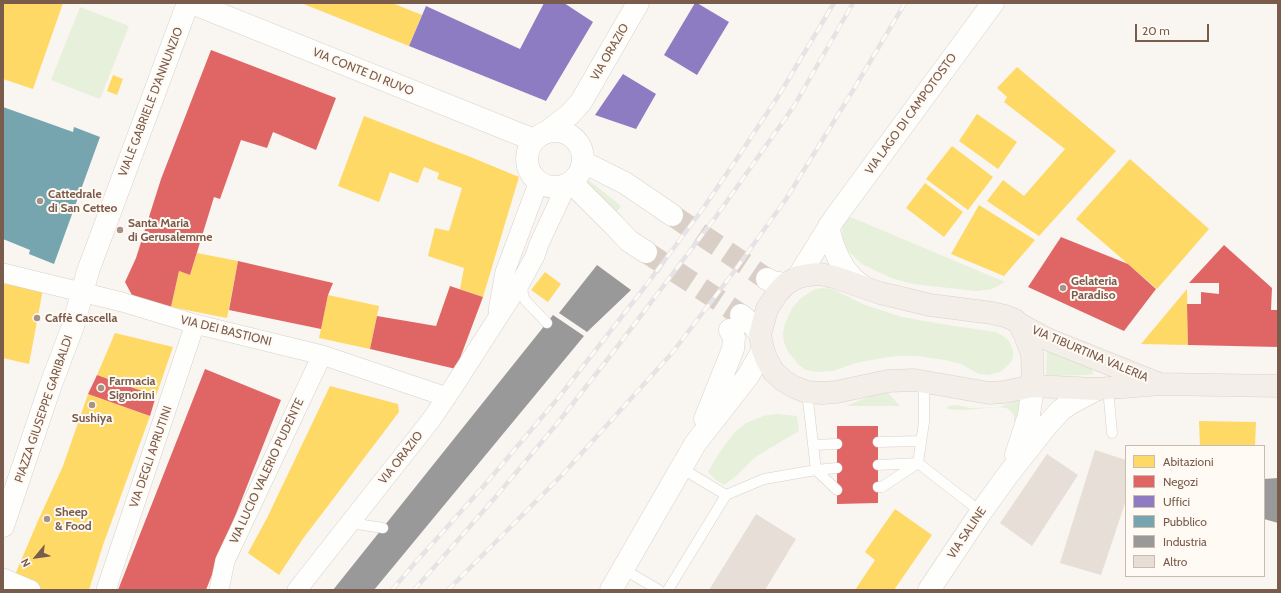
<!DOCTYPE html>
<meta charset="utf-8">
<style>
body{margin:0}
#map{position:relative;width:1281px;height:593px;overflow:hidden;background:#f9f5f0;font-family:Cabin,sans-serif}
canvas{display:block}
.frame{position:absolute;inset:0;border:4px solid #7a5c4d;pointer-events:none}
.legend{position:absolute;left:1125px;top:445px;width:140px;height:132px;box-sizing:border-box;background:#fffaf3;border:1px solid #cabbb1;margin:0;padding:5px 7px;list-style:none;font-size:12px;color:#7a5c4d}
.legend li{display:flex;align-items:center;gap:8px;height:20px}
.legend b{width:20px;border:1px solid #cabbb1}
.north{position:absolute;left:16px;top:537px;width:40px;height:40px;-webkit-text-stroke:3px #fffaf3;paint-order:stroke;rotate:241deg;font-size:11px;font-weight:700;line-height:16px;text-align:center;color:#7a5c4d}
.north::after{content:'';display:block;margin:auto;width:14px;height:18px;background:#7a5c4d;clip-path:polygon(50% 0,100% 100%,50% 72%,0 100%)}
.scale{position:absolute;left:1135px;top:24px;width:74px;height:18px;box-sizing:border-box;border:2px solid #7a5c4d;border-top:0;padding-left:5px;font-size:12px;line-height:14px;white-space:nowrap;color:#7a5c4d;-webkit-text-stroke:3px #fffaf3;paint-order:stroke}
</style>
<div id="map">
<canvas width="1281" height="593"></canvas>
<div class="frame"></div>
<ul class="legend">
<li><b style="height:11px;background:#ffd966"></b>Abitazioni</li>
<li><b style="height:11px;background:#e06666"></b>Negozi</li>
<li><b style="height:11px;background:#8e7cc3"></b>Uffici</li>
<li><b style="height:11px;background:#76a5af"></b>Pubblico</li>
<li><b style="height:11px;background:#999"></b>Industria</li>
<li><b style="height:11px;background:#e6ded7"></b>Altro</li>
</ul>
<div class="north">N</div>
<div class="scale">20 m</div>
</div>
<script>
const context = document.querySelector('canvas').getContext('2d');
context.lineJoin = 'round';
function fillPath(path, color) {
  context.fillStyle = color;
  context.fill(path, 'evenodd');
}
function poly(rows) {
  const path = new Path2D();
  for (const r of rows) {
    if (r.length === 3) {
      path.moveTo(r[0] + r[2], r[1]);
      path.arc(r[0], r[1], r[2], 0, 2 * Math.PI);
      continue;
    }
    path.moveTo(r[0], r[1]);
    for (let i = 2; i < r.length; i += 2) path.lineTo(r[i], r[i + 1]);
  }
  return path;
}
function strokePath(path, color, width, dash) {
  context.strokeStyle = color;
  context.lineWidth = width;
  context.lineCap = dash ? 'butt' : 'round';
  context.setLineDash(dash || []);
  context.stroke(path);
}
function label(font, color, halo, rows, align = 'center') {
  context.font = font + ' Cabin,sans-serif';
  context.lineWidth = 4;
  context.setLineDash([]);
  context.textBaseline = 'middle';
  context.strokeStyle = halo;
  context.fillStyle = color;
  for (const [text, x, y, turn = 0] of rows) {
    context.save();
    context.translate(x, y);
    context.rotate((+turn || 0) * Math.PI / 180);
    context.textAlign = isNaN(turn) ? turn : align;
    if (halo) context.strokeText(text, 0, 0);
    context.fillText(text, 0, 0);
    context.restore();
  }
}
fillPath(poly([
 [80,7,129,26,100,99,51,80],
 [586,178,621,206,615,214,582,183],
 [848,216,1005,282,992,289,976,291,913,284,891,278,862,264,848,251,841,236,843,225],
 [824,288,832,289,865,305,902,317,947,325,996,332,1003,336,1009,341,1013,350,1013,357,1011,362,1002,371,989,375,979,374,961,364,945,360,916,356,896,356,877,359,856,363,833,371,816,372,806,370,799,365,788,352,784,342,783,333,785,324,792,308,800,299,815,289],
 [1047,351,1088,366,1092,368,1093,374,1085,375,1046,376],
 [880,392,888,393,900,406,846,406],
 [1017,400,1020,403,1018,417,1014,423,1014,416,1011,411,1006,408,999,407,964,410,947,409,949,406,956,405,970,408,1000,407],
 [776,414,797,416,799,431,770,448,754,458,735,477,724,485,716,480,708,472,719,453,734,433,746,423,763,416]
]), '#e7f0db');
fillPath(poly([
 [3,3,63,3,33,89,3,79],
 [301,3,392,3,422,15,409,46],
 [1017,67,1116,151,1039,236,987,201,1003,180,1024,196,1065,149,1004,102,1007,97,997,88],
 [113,75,123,79,117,95,107,91],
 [977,114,1017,142,998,169,959,141],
 [364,116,473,158,519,177,483,297,460,289,464,268,428,256,435,228,449,231,462,188,437,179,439,173,424,167,418,183,390,172,379,202,338,186],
 [952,146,993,177,968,210,926,179],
 [1130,159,1209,229,1157,289,1076,219],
 [925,183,963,212,944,237,906,208],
 [979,205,1035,240,1004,276,951,254],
 [197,253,238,261,227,318,171,307,179,271,190,275],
 [545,272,561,284,548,302,531,290],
 [3,280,43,289,29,364,3,358],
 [1187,289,1188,345,1141,344],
 [328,295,379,306,370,349,319,338],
 [115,333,173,347,156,396,97,375],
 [330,386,398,404,399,412,302,540,279,575,248,553,267,518],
 [88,394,150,416,103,545,89,590,42,590,14,577,37,523,63,466],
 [1199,421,1256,422,1255,446,1200,446],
 [895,509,932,535,894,590,855,590,875,560,865,552]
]), '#ffd966');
fillPath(poly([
 [211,50,336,98,316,150,273,132,267,148,241,140,220,199,214,197,190,275,179,271,171,307,133,297,125,282,136,258,161,179],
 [1061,237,1128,264,1156,289,1124,331,1028,287],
 [1224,245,1272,288,1271,310,1278,310,1278,347,1188,345,1187,304,1201,304,1201,292,1219,294,1219,283,1189,283],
 [238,261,333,283,328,295,321,329,229,310],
 [450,286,483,297,456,369,370,349,377,316,436,326],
 [205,369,281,400,206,590,118,590],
 [97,375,156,396,150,416,88,394],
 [837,426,878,426,878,503,837,504]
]), '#e06666');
fillPath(poly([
 [544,3,564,3,593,22,546,101,409,46,426,6,520,49],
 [695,3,697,3,729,22,697,75,664,55],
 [623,74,656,94,636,129,595,115]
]), '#8e7cc3');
fillPath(poly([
 [3,107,73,132,74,127,100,137,54,264,29,254,30,250,3,239]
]), '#76a5af');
fillPath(poly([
 [597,265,631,290,587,332,559,313],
 [553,315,584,336,374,590,333,590],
 [1278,478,1278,523,1264,519,1264,479]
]), '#999');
fillPath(poly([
 [1095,450,1126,460,1126,500,1101,575,1060,563],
 [1047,454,1078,475,1032,546,1000,523],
 [756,514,796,539,765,590,709,590]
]), '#e6ded7');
strokePath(poly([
 [672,215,767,279],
 [646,252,741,315]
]), '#d9cfc7', 22, [22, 11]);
const lane = poly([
 [522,282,523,295,525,300,547,323],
 [1108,388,1112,433],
 [807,392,816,470,837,490],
 [878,442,921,441],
 [813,445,837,444],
 [878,465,918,463,981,512],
 [681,468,726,495],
 [878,487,882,487,918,463,924,422,924,382],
 [351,523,383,528],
 [623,569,659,590],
 [668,590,726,495,764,479,816,470,837,468]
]);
const street = poly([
 [3,273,122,302,195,324,322,355,447,397],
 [498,311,505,272,539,181],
 [3,578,31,590],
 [106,590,195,324],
 [219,590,225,561,322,355],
 [297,590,431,420,452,389,522,280,535,256,539,244,567,184]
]);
const secondary = poly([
 [192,3,534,140],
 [555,159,28],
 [547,132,569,115,581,102,638,3],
 [583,162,625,183,672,215],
 [571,182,614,225,629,241,646,252],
 [829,226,829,231,832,242,837,255,844,268,853,279,861,285],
 [798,277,834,219,993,3],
 [767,279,773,282,786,284],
 [741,315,755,327,760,335],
 [705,419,733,349,734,337,730,330],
 [1016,455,1029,415,1033,386],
 [3,526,50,387,73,326,88,271,188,3],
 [611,590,695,444,748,376,763,350],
 [929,590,981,512,1007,476,1048,424,1061,410,1069,404,1097,389]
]);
const primary = poly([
 [1019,324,1047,339,1157,383],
 [1033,386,1032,354,1024,333,1019,324,1015,320,1005,316,992,313,930,305,901,298,880,293,834,277,820,274,809,275,798,277,786,284,778,292,767,309,760,335,763,350,766,358,773,371,784,381,794,387,807,392,822,393,836,392,888,381,914,380,989,393,1004,392,1033,386,1097,389,1161,384,1278,386]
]);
strokePath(lane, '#d7d1cb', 11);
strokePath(street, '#d7d1cb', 20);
strokePath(secondary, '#d9d2cb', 23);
strokePath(primary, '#dad1cc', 23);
strokePath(lane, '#fefefd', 10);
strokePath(street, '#fefefd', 19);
strokePath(secondary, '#fefefd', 22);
strokePath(primary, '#f3eee8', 22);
const rail = poly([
 [392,590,414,564,482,488,559,397,644,288,702,210,736,160,779,95,834,3],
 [414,590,493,500,556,425,614,351,715,218,794,106,853,3],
 [448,590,562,475,672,353,733,273,786,199,852,92,905,3]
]);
strokePath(rail, '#e6e3e7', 4.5);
strokePath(rail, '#fffaf3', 3, [9]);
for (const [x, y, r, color] of [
 [40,201,4,"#a69286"],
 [120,230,4,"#a69286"],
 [1063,288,4,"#a69286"],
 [37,318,4,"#a69286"],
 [101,388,4,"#a69286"],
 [92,405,4,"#a69286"],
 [47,519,4,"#a69286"]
]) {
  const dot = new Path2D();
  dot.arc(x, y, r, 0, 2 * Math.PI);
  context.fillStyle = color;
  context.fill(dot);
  strokePath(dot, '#fffaf3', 1.5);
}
label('12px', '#7a5c4d', '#fffaf3', [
 ["VIA ORAZIO",610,52,-60],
 ["VIA CONTE DI RUVO",363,72,22],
 ["VIALE GABRIELE D'ANNUNZIO",151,102,-69],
 ["VIA LAGO DI CAMPOTOSTO",911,114,-54],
 ["VIA DEI BASTIONI",226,331,14],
 ["VIA TIBURTINA VALERIA",1090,354,23],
 ["PIAZZA GIUSEPPE GARIBALDI",44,409,-71],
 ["VIA DEGLI APRUTINI",151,457,-71],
 ["VIA ORAZIO",401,458,-52],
 ["VIA LUCIO VALERIO PUDENTE",267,471,-65],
 ["VIA SALINE",967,533,-56]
]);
label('bold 12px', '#7a5c4d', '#fffaf3', [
 ["Cattedrale",48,194],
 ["di San Cetteo",48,208],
 ["Santa Maria",128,223],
 ["di Gerusalemme",128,237],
 ["Gelateria",1071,281],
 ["Paradiso",1071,295],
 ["Caffè Cascella",45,318],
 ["Farmacia",109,381],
 ["Signorini",109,395],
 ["Sushiya",92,418,"center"],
 ["Sheep",55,512],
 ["& Food",55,526]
], 'left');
</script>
